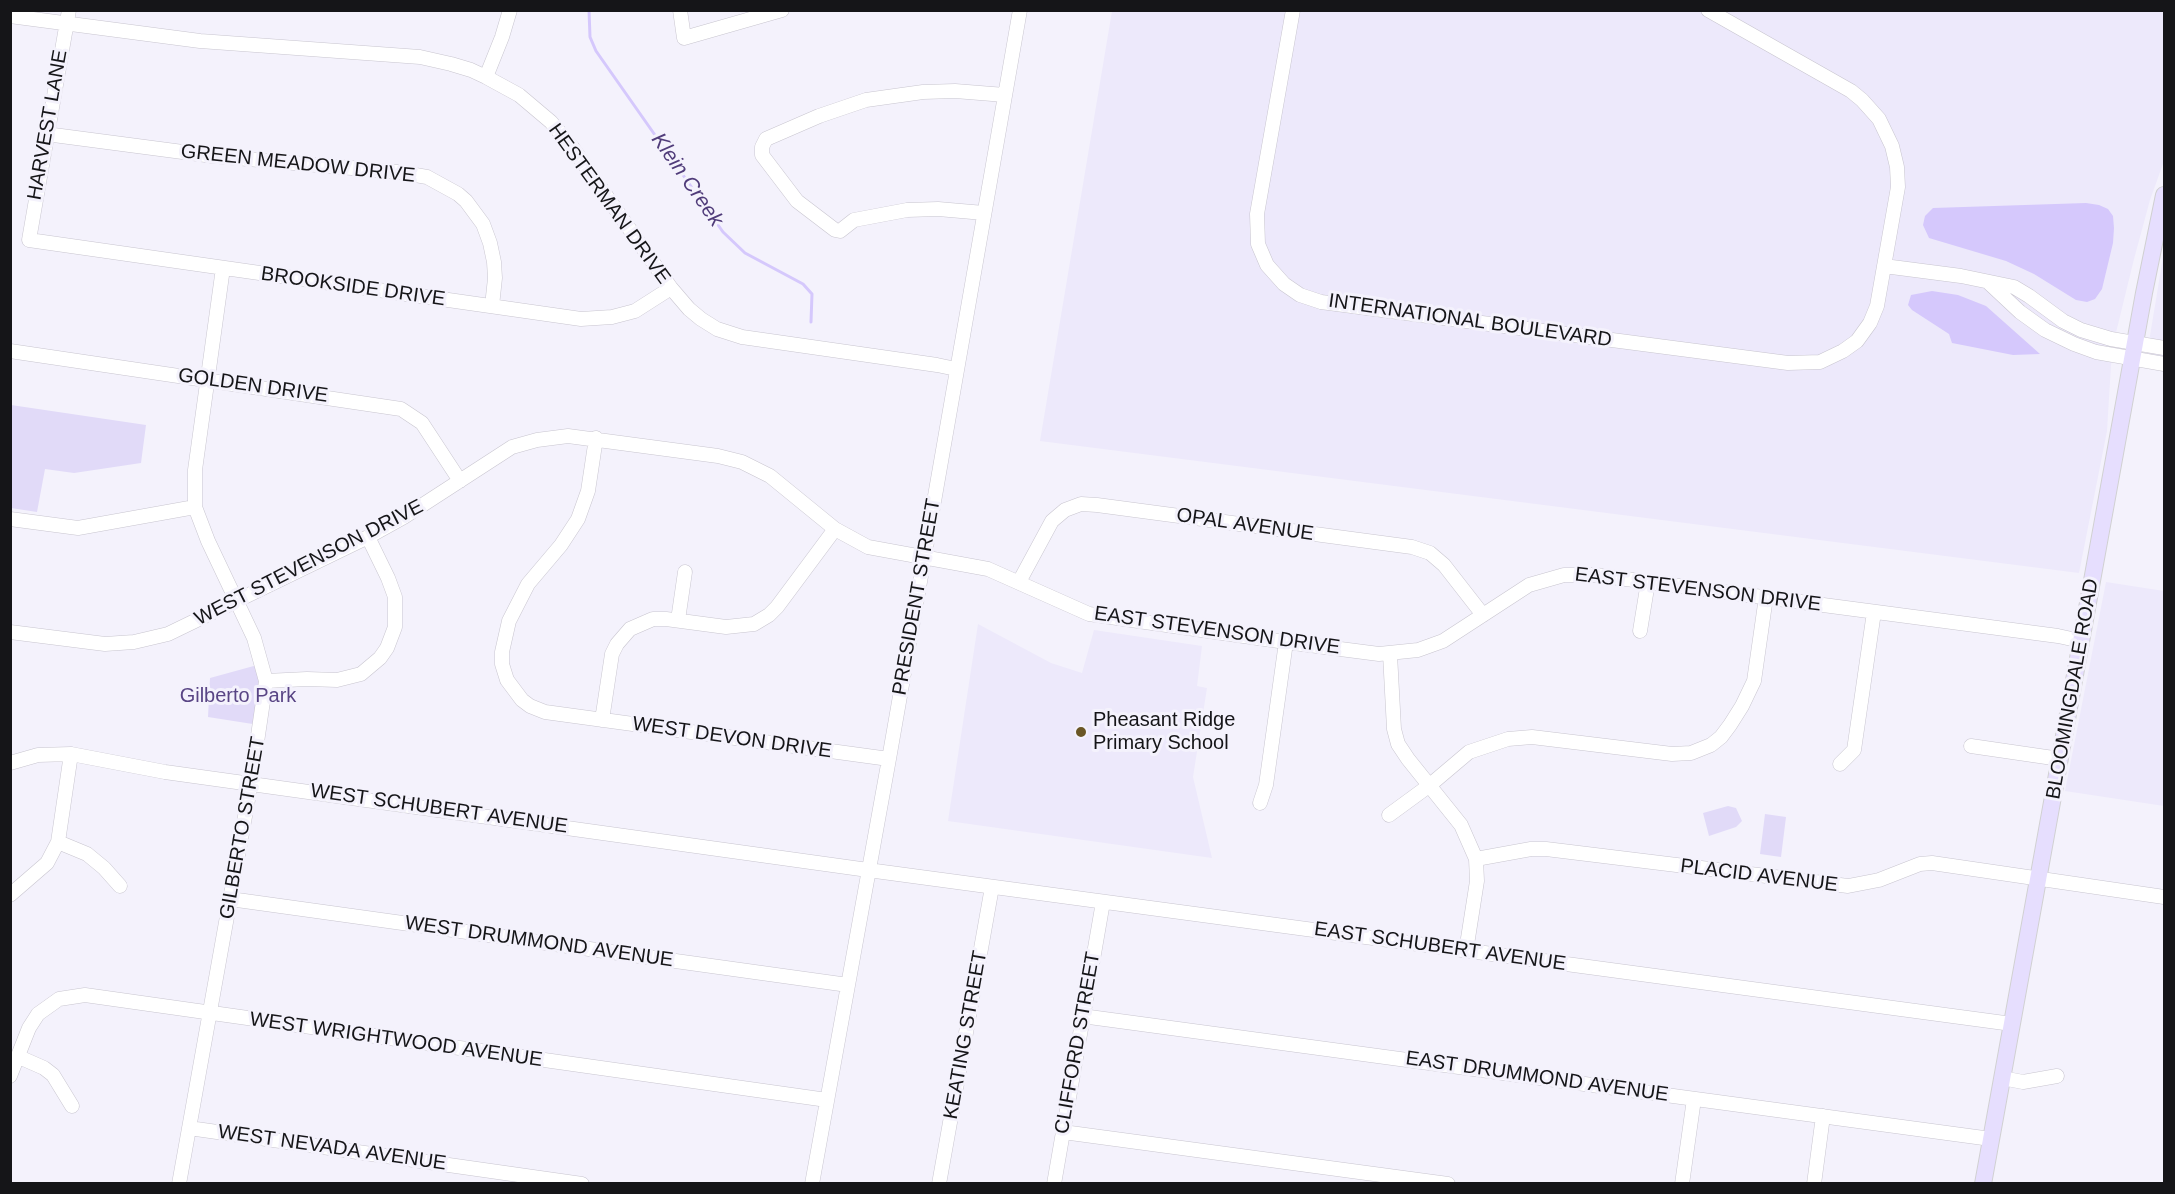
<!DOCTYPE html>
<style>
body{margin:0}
#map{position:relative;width:2175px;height:1194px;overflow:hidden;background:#f4f2fc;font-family:Arial,sans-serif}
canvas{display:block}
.frame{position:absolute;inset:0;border:12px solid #151518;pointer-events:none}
</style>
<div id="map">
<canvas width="2175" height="1194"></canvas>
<div class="frame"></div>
</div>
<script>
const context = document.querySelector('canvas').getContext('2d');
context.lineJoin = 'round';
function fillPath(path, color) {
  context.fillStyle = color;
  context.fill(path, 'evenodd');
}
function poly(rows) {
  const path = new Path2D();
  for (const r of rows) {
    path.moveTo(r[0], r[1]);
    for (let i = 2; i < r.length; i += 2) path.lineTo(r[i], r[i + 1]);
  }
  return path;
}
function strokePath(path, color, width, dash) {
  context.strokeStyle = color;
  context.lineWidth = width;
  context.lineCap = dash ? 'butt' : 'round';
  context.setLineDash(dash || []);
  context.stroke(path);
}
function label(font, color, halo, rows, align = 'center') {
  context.font = font + ' Arial,sans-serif';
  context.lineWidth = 6;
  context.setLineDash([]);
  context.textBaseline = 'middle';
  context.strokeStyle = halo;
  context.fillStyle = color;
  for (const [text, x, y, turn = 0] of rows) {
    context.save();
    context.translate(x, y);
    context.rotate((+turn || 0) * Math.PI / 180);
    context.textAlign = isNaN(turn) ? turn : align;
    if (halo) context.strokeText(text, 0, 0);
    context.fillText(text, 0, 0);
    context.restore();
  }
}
fillPath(poly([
 [1112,11,2164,11,2164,161,2150,200,2134,259,2112,349,2107,431,2079,573,1040,441],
 [2164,251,2164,368,2145,366],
 [2106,582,2164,591,2164,806,2065,791],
 [978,624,1051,663,1082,673,1094,630,1202,646,1197,686,1207,688,1193,777,1212,858,948,821]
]), '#ede9fb');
fillPath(poly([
 [11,405,146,425,141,463,74,473,45,469,37,512,11,508],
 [261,664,259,725,208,717,210,678],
 [1728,806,1736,808,1742,821,1736,827,1709,836,1703,813],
 [1765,814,1786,817,1781,857,1760,854]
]), '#e1daf8');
fillPath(poly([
 [2086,203,2099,205,2108,209,2113,216,2114,228,2113,243,2102,289,2095,299,2087,302,2076,300,2034,274,2006,261,1929,238,1923,225,1925,216,1933,208],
 [1932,291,1958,295,1986,306,2040,354,2013,355,1952,343,1949,334,1912,310,1908,305,1911,295]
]), '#d5c8fc');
strokePath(poly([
 [589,10,590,37,596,51,723,232,745,253,803,284,812,294,811,322]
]), '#d5c8fc', 3);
const minor = poly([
 [69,10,29,240,581,319,612,317,635,311,671,288],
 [680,10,684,38,782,10],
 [1293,10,1257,214,1258,244,1267,265,1284,284,1300,295,1321,302,1788,363,1820,362,1843,351,1857,341,1870,323,1877,306,1898,187,1897,167,1892,146,1879,119,1862,100,1851,91,1708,10],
 [10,16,200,41,420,57,451,64,471,70,486,77,519,95,551,122,572,147,671,288,689,309,701,319,717,329,742,337,937,365,956,369],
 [486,77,502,37,510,10],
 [46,134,213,156,398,172,427,177,458,194,466,201,483,224,490,243,494,262,495,278,492,306],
 [984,213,938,209,907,210,854,220,840,231,835,230,797,201,762,155,762,147,766,139,819,116,866,100,923,92,955,91,1005,95],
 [1884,266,1961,276,2014,287,2029,296,2063,321,2081,330,2111,339,2164,348],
 [1989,283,2020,312,2045,330,2074,344,2096,352,2164,364],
 [10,351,401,409,422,423,460,481],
 [596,438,588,491,578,519,561,545,528,584,509,621,502,652,502,664,507,680,522,700,530,706,545,712,889,759],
 [10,519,78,528,195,507],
 [1019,582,1052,521,1065,510,1081,504,1097,505,1412,547,1430,553,1444,565,1483,615],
 [678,620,685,572],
 [1640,631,1648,582],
 [10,632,105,644,134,642,168,634,368,537,404,517,512,447,537,440,568,436,718,456,742,462,770,476,835,529,868,547,988,569,1089,614,1286,642,1379,654,1418,650,1443,641,1529,585,1564,575,1596,575,2058,636,2081,641],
 [1390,654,1394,729,1398,744,1408,759,1461,825,1476,859,1477,881,1466,951],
 [266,681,307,679,337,680,361,674,380,658,387,648,395,627,395,597,388,578,368,537],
 [602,720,612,654,617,644,630,629,653,619,666,619,726,627,754,624,769,615,777,607,835,529],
 [1971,746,2060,759],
 [10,763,38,755,71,754,165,772,868,870,2012,1024],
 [1840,764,1854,750,1874,612],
 [1260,803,1266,785,1286,642],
 [1389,815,1430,785,1469,752,1508,739,1532,737,1672,754,1691,753,1711,745,1721,737,1730,725,1742,706,1754,681,1766,597],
 [58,842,87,854,104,868,120,886],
 [1476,859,1531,849,1546,849,1848,886,1879,880,1920,864,1932,863,2164,897],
 [10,895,47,863,58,842,71,754],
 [230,899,848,985],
 [1082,1016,1991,1139],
 [19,1057,44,1068,53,1075,72,1106],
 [10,1076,29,1028,38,1014,59,999,85,995,827,1100],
 [2002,1078,2023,1082,2057,1076],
 [189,1128,582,1184],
 [1063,1132,1448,1184],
 [179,1184,251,783,266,681,254,638,208,541,195,507,195,470,223,268],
 [812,1184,889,759,1020,10],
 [939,1184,992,887],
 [1054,1184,1103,902],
 [1682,1184,1694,1099],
 [1814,1184,1823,1116]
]);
const major = poly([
 [1983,1184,2144,293,2164,195]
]);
strokePath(minor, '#c8c5cf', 15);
strokePath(major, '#d0d0d1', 18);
strokePath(minor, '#fff', 14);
strokePath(major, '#e6defe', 16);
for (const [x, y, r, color] of [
 [1081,732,6,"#6a5625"]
]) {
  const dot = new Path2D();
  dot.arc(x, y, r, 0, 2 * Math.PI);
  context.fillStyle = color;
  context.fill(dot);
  strokePath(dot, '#f4f2fc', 2);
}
label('20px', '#151518', '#f4f2fc', [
 ["HARVEST LANE",48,125,-80],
 ["GREEN MEADOW DRIVE",298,164,6],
 ["HESTERMAN DRIVE",609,204,54],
 ["BROOKSIDE DRIVE",353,287,8],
 ["INTERNATIONAL BOULEVARD",1470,321,8],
 ["GOLDEN DRIVE",253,386,8],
 ["OPAL AVENUE",1245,525,8],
 ["WEST STEVENSON DRIVE",309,563,-27],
 ["EAST STEVENSON DRIVE",1698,590,7],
 ["PRESIDENT STREET",917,597,-80],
 ["EAST STEVENSON DRIVE",1217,631,8],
 ["BLOOMINGDALE ROAD",2073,689,-80],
 ["WEST DEVON DRIVE",732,738,8],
 ["WEST SCHUBERT AVENUE",439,809,8],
 ["GILBERTO STREET",243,828,-80],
 ["PLACID AVENUE",1759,876,7],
 ["WEST DRUMMOND AVENUE",539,942,8],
 ["EAST SCHUBERT AVENUE",1440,947,8],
 ["KEATING STREET",966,1035,-80],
 ["WEST WRIGHTWOOD AVENUE",396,1040,8],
 ["CLIFFORD STREET",1078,1043,-80],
 ["EAST DRUMMOND AVENUE",1537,1077,8],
 ["WEST NEVADA AVENUE",332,1148,8]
]);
label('20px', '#594585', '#f4f2fc', [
 ["Gilberto Park",238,696]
]);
label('20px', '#151518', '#f4f2fc', [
 ["Pheasant Ridge",1093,720],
 ["Primary School",1093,743]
], 'left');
label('italic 21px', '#503c7a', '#f4f2fc', [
 ["Klein Creek",687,180,55]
]);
</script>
